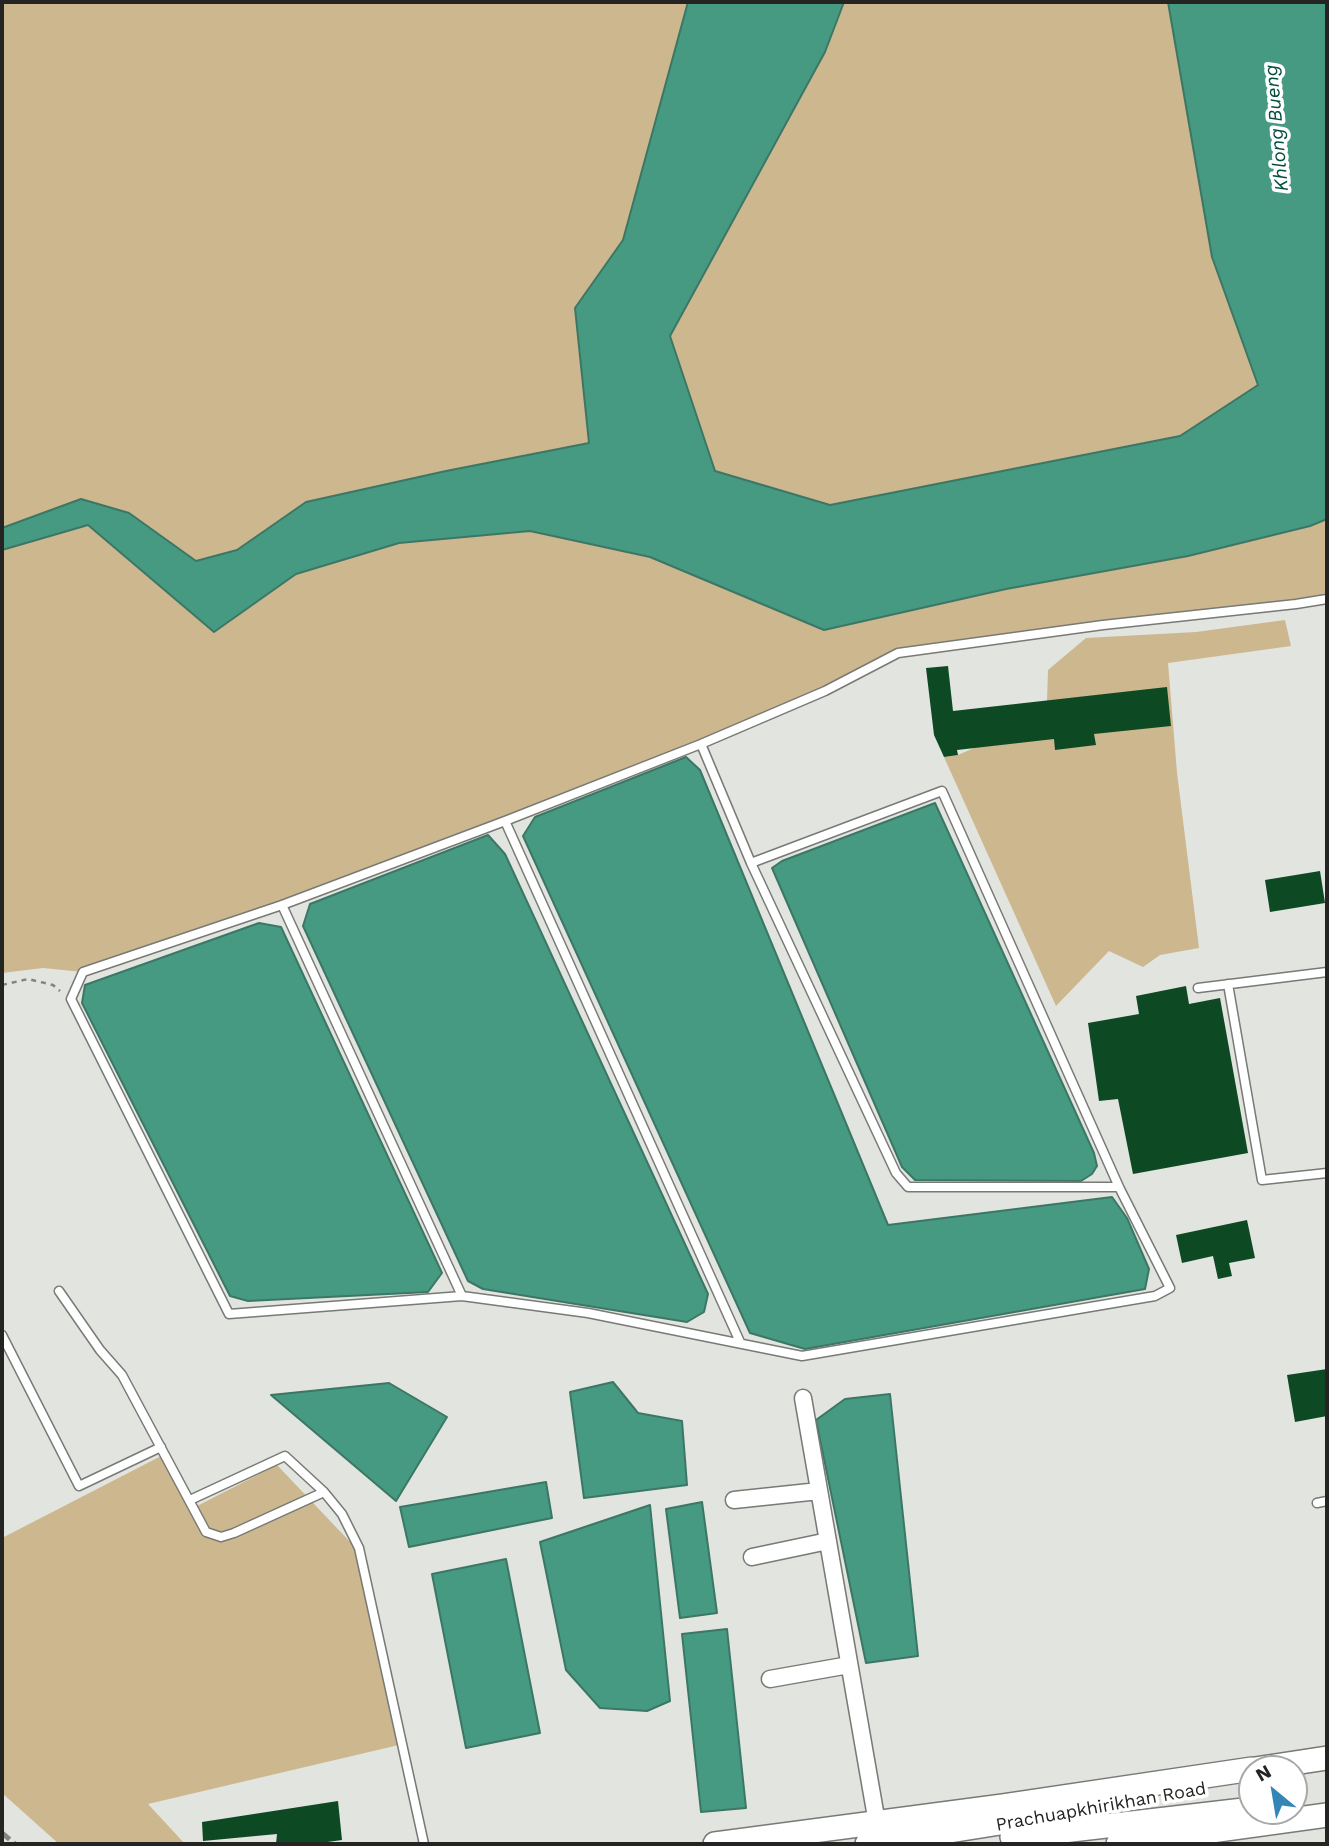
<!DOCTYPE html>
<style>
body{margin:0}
#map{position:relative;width:1329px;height:1846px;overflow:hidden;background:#e2e4df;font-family:"Work Sans",sans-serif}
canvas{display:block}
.frame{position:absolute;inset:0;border:4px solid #242523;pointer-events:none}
.north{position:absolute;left:1238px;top:1755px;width:70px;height:70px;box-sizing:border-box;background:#fff;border:2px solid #a7a8a7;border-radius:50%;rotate:330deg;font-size:19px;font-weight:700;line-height:28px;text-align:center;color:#242523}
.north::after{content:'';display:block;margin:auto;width:24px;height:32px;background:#3486b7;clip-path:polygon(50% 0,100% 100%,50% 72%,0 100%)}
</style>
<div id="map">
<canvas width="1329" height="1846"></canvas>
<div class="frame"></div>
<div class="north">N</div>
</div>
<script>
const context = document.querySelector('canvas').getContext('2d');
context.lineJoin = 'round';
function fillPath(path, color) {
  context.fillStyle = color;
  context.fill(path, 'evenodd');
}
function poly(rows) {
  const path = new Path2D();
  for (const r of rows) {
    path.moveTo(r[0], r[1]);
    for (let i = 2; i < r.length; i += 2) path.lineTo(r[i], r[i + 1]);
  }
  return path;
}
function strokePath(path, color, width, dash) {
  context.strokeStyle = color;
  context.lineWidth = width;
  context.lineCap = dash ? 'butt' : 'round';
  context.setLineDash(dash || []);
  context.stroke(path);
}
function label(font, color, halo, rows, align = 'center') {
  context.font = font + ' "Work Sans",sans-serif';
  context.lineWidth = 7;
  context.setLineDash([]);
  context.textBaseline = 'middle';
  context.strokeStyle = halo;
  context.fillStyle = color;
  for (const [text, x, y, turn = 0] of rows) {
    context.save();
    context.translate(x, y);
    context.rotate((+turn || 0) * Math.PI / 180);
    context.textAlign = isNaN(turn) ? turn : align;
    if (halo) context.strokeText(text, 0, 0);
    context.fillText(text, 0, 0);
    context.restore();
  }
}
fillPath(poly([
 [2,2,688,2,623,240,575,309,589,443,446,471,306,502,237,550,196,561,129,513,81,499,2,528],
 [844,2,1168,2,1212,257,1258,385,1180,436,830,505,715,471,670,336,825,52],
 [1327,519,1327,599,898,653,825,691,282,905,83,972,43,968,2,973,2,550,88,525,214,632,296,574,399,543,530,531,650,557,824,630,1006,589,1188,556,1310,526],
 [1285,620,1291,646,1168,663,1177,773,1199,948,1160,955,1143,967,1109,951,1056,1006,944,757,958,755,974,748,1047,701,1048,670,1086,638,1196,632],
 [165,1454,197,1506,277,1465,353,1545,403,1744,148,1804,185,1844,59,1844,2,1793,2,1538]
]), '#cdb78e');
const water = poly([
 [688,2,844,2,825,52,670,336,715,471,830,505,1180,436,1258,385,1212,257,1168,2,1327,2,1327,519,1310,526,1188,556,1006,589,824,630,650,557,530,531,399,543,296,574,214,632,88,525,2,550,2,528,81,499,129,513,196,561,237,550,306,502,446,471,589,443,575,308,623,240,688,2],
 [686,757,700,770,888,1225,1112,1197,1127,1218,1149,1269,1145,1289,805,1349,750,1333,523,836,535,817,686,757],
 [935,803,1094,1153,1097,1166,1092,1174,1081,1181,915,1180,902,1167,772,868,782,861,935,803],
 [488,835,505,854,708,1294,704,1312,687,1322,483,1289,468,1281,303,926,310,904,488,835],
 [259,923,281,927,442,1273,428,1292,248,1301,230,1296,82,1003,85,985,259,923],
 [613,1382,638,1413,682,1421,687,1485,584,1498,570,1392,613,1382],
 [389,1383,447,1417,396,1501,271,1395,389,1383],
 [890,1394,918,1656,866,1663,816,1420,845,1399,890,1394],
 [546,1482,552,1518,409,1547,400,1507,546,1482],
 [702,1502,717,1613,680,1618,666,1509,702,1502],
 [650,1505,670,1701,647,1711,600,1708,566,1670,540,1542,650,1505],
 [506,1559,540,1733,466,1748,432,1574,506,1559],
 [727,1629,746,1808,701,1812,682,1634,727,1629]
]);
fillPath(water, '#469a82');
strokePath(water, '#3c7766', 2);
fillPath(poly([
 [948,666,953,711,1167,687,1171,726,1094,734,1096,745,1055,750,1054,739,957,750,958,755,944,757,934,735,926,668],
 [1320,871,1325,903,1270,912,1265,880],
 [1186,986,1189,1004,1220,998,1248,1153,1133,1174,1118,1099,1099,1101,1088,1023,1139,1014,1136,996],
 [1247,1220,1255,1258,1229,1263,1232,1276,1218,1279,1213,1256,1182,1263,1176,1235],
 [1327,1369,1327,1416,1295,1422,1287,1375],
 [338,1801,342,1840,313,1844,276,1844,277,1834,203,1841,202,1822]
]), '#0d4922');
const lane = poly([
 [701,744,751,863,942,791,1119,1187,1170,1288,1155,1296,802,1356,588,1313,462,1296,229,1314,71,999,83,972,282,905,505,821,701,744,825,691,898,653,1103,625,1296,604,1327,599],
 [505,821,740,1342],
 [751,863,896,1173,908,1187,1119,1187],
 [282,905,462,1296],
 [1228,984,1262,1180,1327,1173],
 [1198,988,1327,972],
 [59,1291,100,1350,122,1375,206,1532,221,1537,234,1533,324,1492],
 [2,1335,79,1486,161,1447],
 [190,1500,285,1456,324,1492,342,1514,359,1548,424,1844],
 [1317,1503,1327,1501]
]);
const street = poly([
 [803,1398,877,1823],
 [734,1500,819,1491],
 [752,1557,828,1541],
 [770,1679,849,1665]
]);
const secondary = poly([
 [1255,1769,1327,1758],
 [1012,1837,1252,1809],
 [715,1844,1003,1806,1252,1769],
 [867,1844,1088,1809],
 [1118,1844,1327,1815]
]);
strokePath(lane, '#787a75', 11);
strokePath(street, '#787a75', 19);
strokePath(secondary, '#787a75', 26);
strokePath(poly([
 [2,985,28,979,53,985,60,991]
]), '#838481', 2.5, [5, 5]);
strokePath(lane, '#fff', 8);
strokePath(street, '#fff', 16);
strokePath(secondary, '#fff', 23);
strokePath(poly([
 [2,1833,15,1844]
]), '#858783', 5, [10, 5]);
label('18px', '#242523', '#fff', [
 ["Prachuapkhirikhan Road",1101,1807,-10]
]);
label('italic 19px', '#024e3d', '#fff', [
 ["Khlong Bueng",1277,128,-95]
]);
</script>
